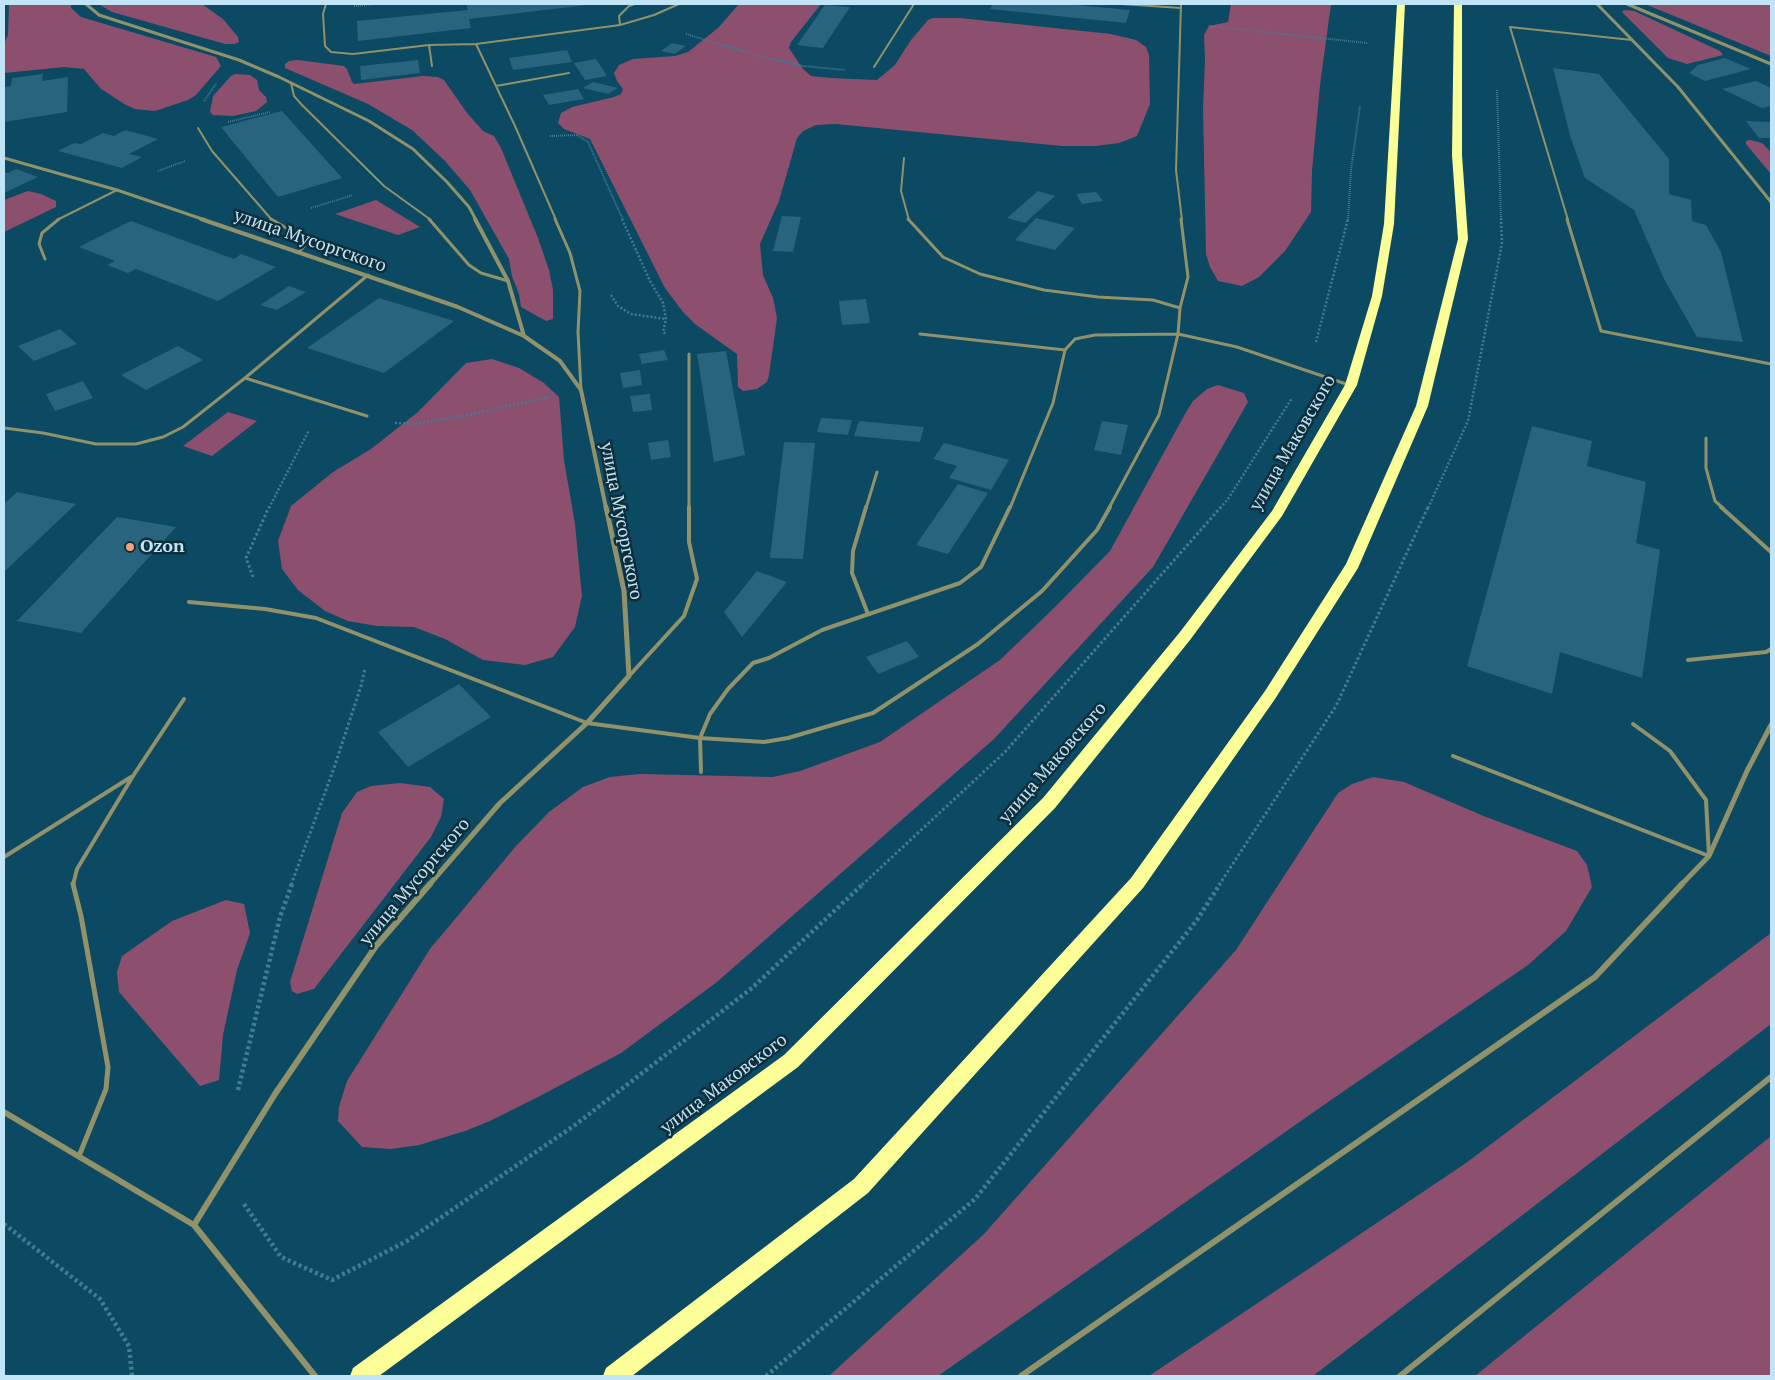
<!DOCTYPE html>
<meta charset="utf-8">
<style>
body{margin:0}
#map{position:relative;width:1775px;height:1380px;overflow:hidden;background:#0b4a62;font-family:"PT Serif",serif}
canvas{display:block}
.frame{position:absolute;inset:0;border:5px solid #c1e4f6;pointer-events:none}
</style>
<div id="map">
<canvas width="1775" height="1380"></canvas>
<div class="frame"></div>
</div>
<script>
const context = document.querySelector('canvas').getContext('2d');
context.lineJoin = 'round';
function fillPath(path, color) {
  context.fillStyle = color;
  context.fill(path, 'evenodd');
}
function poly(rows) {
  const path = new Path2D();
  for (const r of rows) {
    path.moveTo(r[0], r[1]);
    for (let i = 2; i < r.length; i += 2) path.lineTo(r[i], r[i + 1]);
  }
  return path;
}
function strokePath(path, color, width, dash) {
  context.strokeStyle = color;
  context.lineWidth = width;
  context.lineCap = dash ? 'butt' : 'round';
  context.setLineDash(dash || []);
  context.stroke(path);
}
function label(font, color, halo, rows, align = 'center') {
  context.font = font + ' "PT Serif",serif';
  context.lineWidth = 5;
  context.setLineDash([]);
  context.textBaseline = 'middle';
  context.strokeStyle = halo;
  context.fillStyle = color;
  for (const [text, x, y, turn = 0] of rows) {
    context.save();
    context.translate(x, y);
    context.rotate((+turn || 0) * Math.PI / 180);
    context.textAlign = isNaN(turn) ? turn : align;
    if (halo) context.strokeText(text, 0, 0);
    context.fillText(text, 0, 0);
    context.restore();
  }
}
fillPath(poly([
 [9,4,71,4,71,8,81,17,216,57,221,66,196,95,188,100,155,111,135,109,126,105,101,89,84,69,64,67,4,73,4,44,8,35],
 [102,4,202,4,223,19,238,37,239,42,234,44,225,44,211,40,112,12,100,5],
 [739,4,821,4,791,42,789,48,803,69,811,76,831,78,877,80,895,65,911,40,928,20,933,18,960,18,1111,34,1136,40,1146,47,1149,55,1150,104,1137,136,1119,143,1096,146,1062,146,836,124,816,125,803,131,797,138,779,201,760,244,763,275,773,298,777,318,769,375,767,382,757,389,743,391,738,387,737,354,695,324,683,312,665,288,590,139,564,129,558,123,561,113,572,107,614,97,621,94,623,89,617,81,614,73,619,65,633,59,675,56,688,52,718,28],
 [1231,4,1331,4,1320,85,1312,171,1311,212,1285,251,1259,277,1242,286,1218,281,1210,267,1206,254,1203,109,1205,59,1204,35,1209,26,1228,22],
 [1645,4,1771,4,1771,56],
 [1624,10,1634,11,1720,51,1723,55,1687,64,1668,58,1622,12],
 [298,60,344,66,347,69,352,82,354,84,423,76,438,77,444,80,467,113,483,131,494,136,501,148,538,238,549,270,553,290,553,319,546,321,521,307,519,294,512,276,509,259,470,190,445,161,412,130,368,104,285,68,285,64,289,61],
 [235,74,250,75,257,80,259,90,266,97,267,102,256,111,233,116,213,115,210,112,213,96,231,76],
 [1750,140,1762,143,1771,152,1771,174,1746,144,1746,141],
 [28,191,41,194,56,201,56,207,4,232,4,200],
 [376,200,420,227,398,235,335,214],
 [492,359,519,368,544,383,559,397,564,460,575,524,582,596,575,627,553,657,525,665,483,660,445,639,414,627,377,626,348,621,325,611,298,590,282,569,278,541,291,506,333,472,371,449,418,412,466,363],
 [1218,385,1244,393,1248,402,1153,567,994,739,717,982,621,1053,540,1096,490,1121,465,1131,419,1145,391,1149,362,1147,338,1121,339,1107,347,1081,430,949,516,846,549,812,583,787,610,777,640,774,773,777,800,771,880,742,1000,660,1055,607,1110,551,1185,414,1193,401,1207,389],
 [228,412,257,421,212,456,183,446],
 [1373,777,1404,782,1486,817,1577,851,1587,865,1592,887,1566,931,1528,965,1328,1102,938,1376,829,1376,984,1234,1236,950,1338,793,1352,784],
 [400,783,430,787,444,799,441,817,431,837,314,989,297,994,292,991,290,982,342,813,357,792,371,786],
 [226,900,244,904,250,933,237,970,223,1035,219,1080,200,1086,119,992,117,972,122,956,172,921],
 [1771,933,1771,1024,1313,1376,1149,1376,1466,1163],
 [1771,1136,1771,1376,1475,1376]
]), '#8c506e');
fillPath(poly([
 [466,4,587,4,587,5,469,19,471,28,358,41,357,21,468,10],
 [993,4,1066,4,1130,10,1126,23,990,9],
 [825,5,850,7,823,48,797,45],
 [672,43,686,46,675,54,661,51],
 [567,50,572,62,513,70,509,58],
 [1725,58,1751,69,1705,81,1689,73,1698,65],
 [596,59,607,76,585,80,574,63],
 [418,60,420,73,361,80,360,66],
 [1553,68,1599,74,1669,159,1669,194,1691,200,1692,221,1706,225,1721,252,1743,342,1697,337,1664,279,1634,210,1585,178,1571,139],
 [43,74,42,81,68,77,67,112,4,122,4,87,11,86,12,78],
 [1756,81,1771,88,1771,106,1762,108,1722,89],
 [593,82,618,88,608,94,583,88],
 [578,89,584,99,549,105,543,95],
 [282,111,325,159,342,178,278,197,221,127],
 [1746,121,1771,122,1771,138,1759,138],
 [125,130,158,139,129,154,142,157,122,168,58,151,74,143,81,144,103,133,114,136],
 [16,169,38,177,4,193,4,172,8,173],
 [1038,191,1055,196,1025,223,1007,218],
 [1096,192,1103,201,1082,204,1076,194],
 [782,216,801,217,793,252,773,251],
 [1036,218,1075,228,1055,250,1015,240],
 [131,221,234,259,241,254,276,267,218,301,136,269,128,273,107,265,115,261,79,247],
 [289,286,306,292,277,310,260,305],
 [379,298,454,321,384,373,307,348],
 [866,299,870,323,842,325,839,301],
 [60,329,77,344,34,361,18,346],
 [178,346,203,360,146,390,121,375],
 [664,350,668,360,642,364,639,354],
 [726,351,745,455,714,462,697,354],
 [640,370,642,385,623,388,620,373],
 [83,381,93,398,55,411,46,394],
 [650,394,652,410,633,412,630,396],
 [821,418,852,420,848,435,817,432],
 [859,421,924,427,920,442,854,436],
 [1102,421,1128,425,1121,455,1094,450],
 [1532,426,1592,441,1587,466,1646,482,1636,543,1660,550,1642,678,1560,652,1552,694,1467,666],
 [668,440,671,457,651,460,648,443],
 [784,442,815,443,803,559,770,558],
 [944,443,987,454,1009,460,991,490,949,478,957,466,933,459],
 [958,484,988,493,948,554,916,545],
 [17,492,76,504,4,572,4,504],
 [117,517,176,527,81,633,17,621],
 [757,571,787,582,742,637,724,612],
 [907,641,919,657,878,674,866,657],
 [459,684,491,717,408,767,378,732]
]), '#28647e');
strokePath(poly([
 [354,6,377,4],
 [1209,26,1367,43],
 [686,34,759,56,803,66,845,70],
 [1497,90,1501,220],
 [204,101,216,84],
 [228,122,270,112],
 [550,136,577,135,588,142,623,220],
 [158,171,185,161],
 [311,208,353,195],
 [1348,220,1351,170,1360,106]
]), '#457b91', 2, [1, 1]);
strokePath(poly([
 [622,219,650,281,663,303,666,319,663,332,666,334],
 [611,295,618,306,631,314,666,319],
 [1316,342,1348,219],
 [395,423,416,424,468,415,549,397],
 [269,508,309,430],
 [1220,508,1228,499,1292,398],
 [1428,508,1468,421,1502,243,1501,219]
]), '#457b91', 2.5, [2, 2]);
strokePath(poly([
 [253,577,246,558,269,507],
 [291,885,334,768,361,686,365,668],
 [862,885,1005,752,1221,507],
 [1219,885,1336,706,1428,507]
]), '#457b91', 3, [2.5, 2.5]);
strokePath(poly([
 [238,1090,280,917,292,884],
 [244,1204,281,1257,332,1280,407,1241,575,1125,752,988,863,884],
 [4,1224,100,1299,129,1346,132,1376],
 [766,1376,975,1199,1197,920,1220,884]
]), '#457b91', 4.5, [3, 3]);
strokePath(poly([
 [326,4,323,14,325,46,331,52,353,54,429,45,476,44],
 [1121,4,1181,8],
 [1181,4,1176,170,1182,220],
 [620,25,619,16,629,6,635,4],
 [429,45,432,66],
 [874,67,914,4],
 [291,83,294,96,302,105,384,186,431,220],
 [496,86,569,73],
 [198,128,212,151,272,220],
 [904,158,901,191,909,220],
 [57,220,117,190],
 [556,220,515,126,476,44,620,25,654,15,679,4],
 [1568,220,1510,27,1632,40]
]), '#91926a', 2);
strokePath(poly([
 [271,219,300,236,304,246,299,252],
 [429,219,469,265,481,273,508,281],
 [555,219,570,253,580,291,578,332,581,390],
 [908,219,943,257,980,274,1044,290,1098,297,1153,300,1180,308],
 [1181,219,1188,277,1180,308,1178,334,1237,347,1349,385],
 [1567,219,1601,331,1771,364],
 [45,259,39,244,42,233,59,219],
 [920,334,1065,350],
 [689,354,689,508],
 [367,416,245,378,368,275],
 [4,428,43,433,96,444,136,444,163,437,183,427,245,378],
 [1706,438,1706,468,1715,501,1723,508],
 [866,508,877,472],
 [1010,508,1053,403,1065,350,1075,339,1095,335,1178,334,1159,415,1109,508]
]), '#91926a', 3);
strokePath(poly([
 [866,507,853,551,852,573,868,614],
 [1721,507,1771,552],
 [189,602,265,609,316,618,587,723,700,738],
 [1688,660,1766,652,1771,649],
 [629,676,684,616,697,579,689,542,689,507],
 [700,738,764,742,788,738,873,713,978,644,1042,591,1097,530,1110,507],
 [700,738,701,772],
 [700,738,710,714,728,689,753,663,769,658,822,630,960,583,981,567,1010,507],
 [1453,756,1709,856,1706,800,1670,751,1633,724],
 [4,857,131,777],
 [73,885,77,869,133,776,184,699]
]), '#91926a', 4);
strokePath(poly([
 [73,884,81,916,108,1067,106,1089,79,1156]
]), '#91926a', 5);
strokePath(poly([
 [86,4,99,15,239,60,279,77,369,121,413,149,447,182,469,207,476,220],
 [1597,4,1678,87,1771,202],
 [1627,4,1771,64],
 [4,158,117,190,205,220]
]), '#91926a', 3);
strokePath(poly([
 [201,219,458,307,524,336,560,361,581,390,606,508],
 [475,219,508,281,524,336]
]), '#91926a', 4);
strokePath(poly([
 [429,885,500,803,587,723,629,676,624,591,606,507],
 [1681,885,1709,856,1747,771,1771,725]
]), '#91926a', 5);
strokePath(poly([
 [4,1112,194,1225,315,1376],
 [194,1225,275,1094,376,946,430,884],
 [1021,1376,1595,977,1682,884],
 [1400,1376,1771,1077]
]), '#91926a', 6);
fillPath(poly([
 [1397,4,1405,4,1394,224,1382,296,1357,385,1282,516,1190,640,1055,808,798,1067,379,1376,350,1376,353,1368,784,1055,1043,798,1180,632,1272,511,1345,385,1372,296,1384,224,1397,4],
 [1454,4,1462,4,1462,155,1468,239,1428,406,1358,568,1275,699,1143,888,868,1193,632,1376,603,1376,606,1368,854,1179,1131,878,1265,691,1346,564,1416,406,1458,239,1452,155,1454,4]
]), '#fcfe98');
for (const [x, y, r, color] of [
 [130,547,5,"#f0a378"]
]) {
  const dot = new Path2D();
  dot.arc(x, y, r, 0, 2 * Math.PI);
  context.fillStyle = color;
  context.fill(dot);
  strokePath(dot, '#0e2e3b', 2);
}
label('18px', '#c1e4f6', '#0e2e3b', [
 ["улица Мусоргского",310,241,19],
 ["улица Маковского",1293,443,-60],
 ["улица Мусоргского",621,521,79],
 ["улица Маковского",1053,763,-49],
 ["улица Мусоргского",415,882,-50],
 ["улица Маковского",724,1084,-37]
]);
label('bold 18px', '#c1e4f6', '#0e2e3b', [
 ["Ozon",140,547]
], 'left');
</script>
